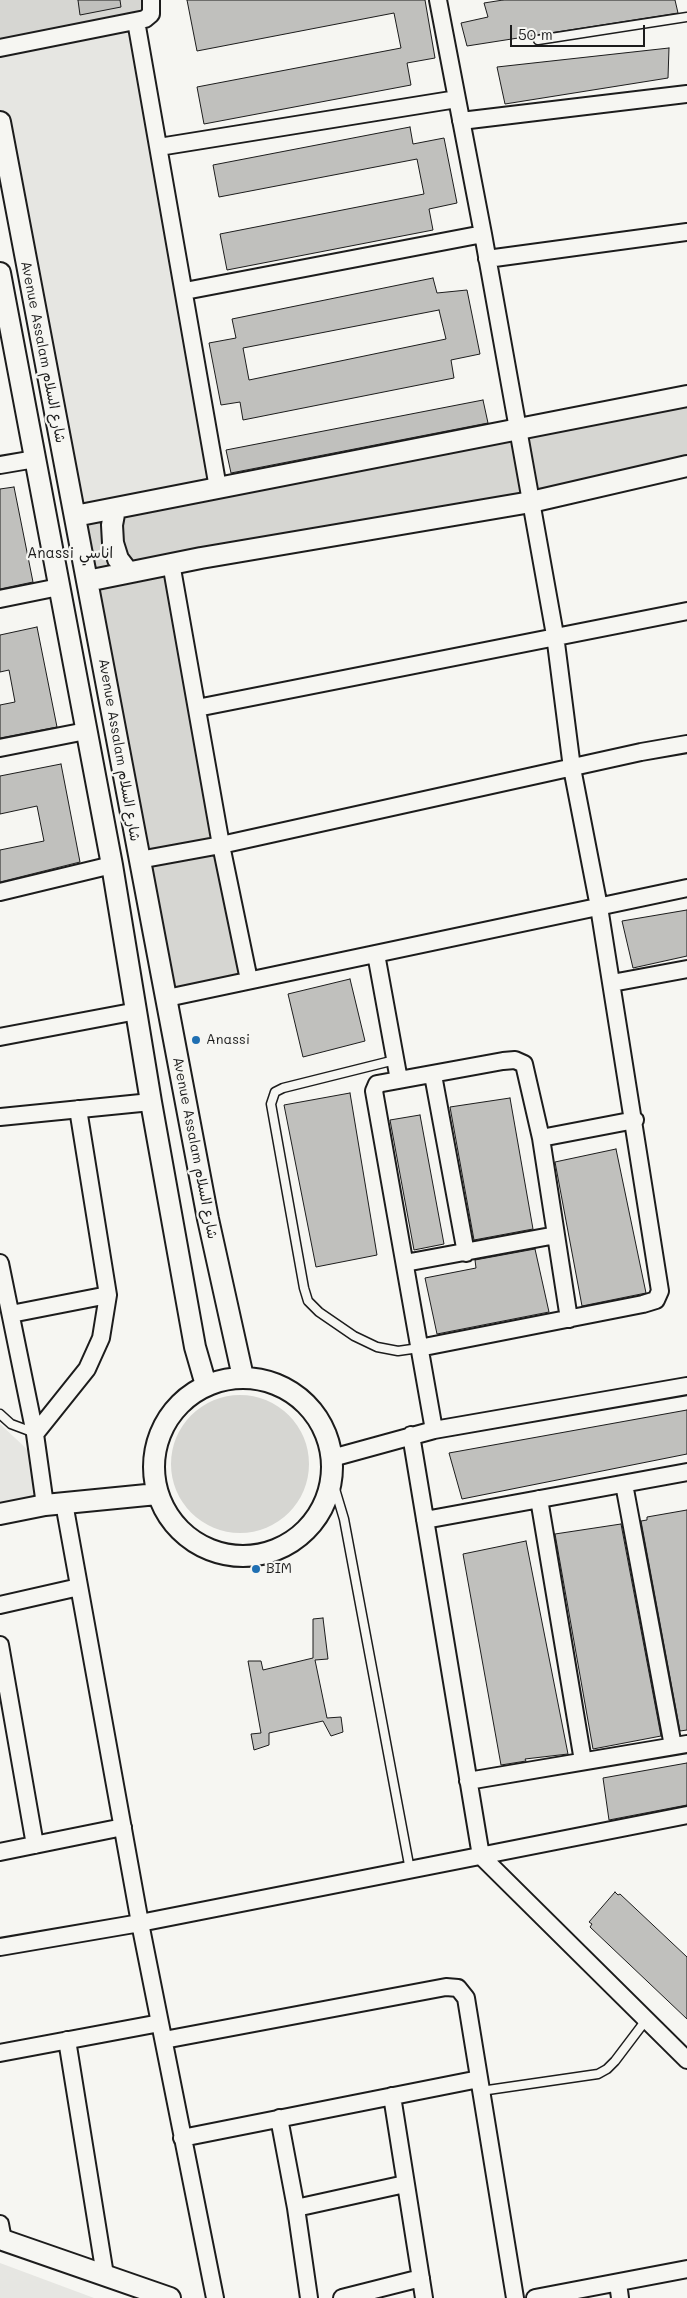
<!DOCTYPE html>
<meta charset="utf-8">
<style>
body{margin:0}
#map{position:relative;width:687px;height:2298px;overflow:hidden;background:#f6f6f2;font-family:Mali,sans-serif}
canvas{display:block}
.scale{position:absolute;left:510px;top:25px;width:135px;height:22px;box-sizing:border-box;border:2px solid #1c1c1c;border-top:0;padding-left:6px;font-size:15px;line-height:18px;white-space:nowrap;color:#1c1c1c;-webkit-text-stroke:4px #f6f6f2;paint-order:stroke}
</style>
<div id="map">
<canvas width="687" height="2298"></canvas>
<div class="scale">50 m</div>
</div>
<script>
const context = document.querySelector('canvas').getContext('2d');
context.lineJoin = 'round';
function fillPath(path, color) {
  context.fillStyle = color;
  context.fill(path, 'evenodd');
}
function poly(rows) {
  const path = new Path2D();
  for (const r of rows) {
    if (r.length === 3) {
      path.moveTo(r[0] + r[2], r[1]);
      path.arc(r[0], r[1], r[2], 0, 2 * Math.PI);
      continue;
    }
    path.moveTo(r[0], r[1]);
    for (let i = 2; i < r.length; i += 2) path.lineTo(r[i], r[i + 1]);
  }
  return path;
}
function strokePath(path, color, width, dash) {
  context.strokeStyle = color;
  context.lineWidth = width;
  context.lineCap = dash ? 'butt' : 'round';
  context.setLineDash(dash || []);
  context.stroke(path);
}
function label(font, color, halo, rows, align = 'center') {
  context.font = font + ' Mali,"Playpen Sans Arabic",sans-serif';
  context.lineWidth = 4.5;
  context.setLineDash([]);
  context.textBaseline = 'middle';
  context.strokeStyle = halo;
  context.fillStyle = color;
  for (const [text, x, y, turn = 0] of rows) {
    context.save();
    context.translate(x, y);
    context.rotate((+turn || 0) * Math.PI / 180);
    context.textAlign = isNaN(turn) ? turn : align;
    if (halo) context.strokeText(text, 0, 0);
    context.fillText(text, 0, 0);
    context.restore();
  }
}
fillPath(poly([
 [136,21,218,488,75,516,0,122,0,48],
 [0,1424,44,1465,49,1492,90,1511,0,1520],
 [0,2263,94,2298,0,2298]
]), '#e6e6e2');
fillPath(poly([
 [0,0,149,0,152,17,0,48],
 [687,400,687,462,171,564,249,980,167,998,75,516],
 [240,1464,69]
]), '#d6d6d2');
const building = poly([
 [78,0,120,0,121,7,80,15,78,0],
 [187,0,425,0,435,58,407,63,411,85,204,124,197,87,401,48,394,13,197,51,187,0],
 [503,0,675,0,678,13,467,46,461,23,488,17,484,3,503,0],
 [669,48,668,78,505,104,497,67,669,48],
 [410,127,413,144,444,138,457,203,429,209,433,230,227,270,220,234,424,194,417,159,219,197,213,165,410,127],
 [433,278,437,293,467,290,480,354,451,360,454,378,243,420,240,402,221,405,209,343,236,338,232,319,433,278],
 [439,310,446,339,249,380,243,348,439,310],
 [483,400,488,423,231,473,226,450,483,400],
 [14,487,33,582,0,589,0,489,14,487],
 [37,627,57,727,0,738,0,705,15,702,9,670,0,672,0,635,37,627],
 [61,764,80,862,0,882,0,850,44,841,37,806,0,814,0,776,61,764],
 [687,910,687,956,633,968,622,921,687,910],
 [350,979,365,1041,303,1057,288,994,350,979],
 [350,1093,377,1255,316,1267,284,1105,350,1093],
 [510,1098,533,1229,474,1240,450,1107,510,1098],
 [420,1115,444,1244,414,1250,390,1120,420,1115],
 [616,1149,646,1293,582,1306,555,1162,616,1149],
 [535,1249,549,1312,437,1334,425,1278,476,1268,475,1260,535,1249],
 [687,1410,687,1454,462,1499,449,1453,687,1410],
 [687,1510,687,1730,680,1731,641,1521,647,1520,647,1517,687,1510],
 [621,1524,661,1736,593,1749,555,1534,621,1524],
 [526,1541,568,1754,525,1759,526,1761,501,1765,463,1554,526,1541],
 [323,1618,328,1659,315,1660,327,1718,341,1717,343,1732,331,1736,323,1721,269,1733,269,1745,254,1750,251,1734,261,1733,248,1661,261,1661,263,1670,313,1658,313,1619,323,1618],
 [687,1763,687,1805,609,1820,603,1778,687,1763],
 [615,1892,618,1895,620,1894,687,1957,687,2019,590,1927,592,1924,589,1922,615,1892]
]);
fillPath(building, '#c0c0bd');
strokePath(building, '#1c1c1c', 1);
const service = poly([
 [538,40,687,17],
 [395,1060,283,1088,275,1092,271,1104,304,1288,308,1301,319,1312,354,1336,377,1347,398,1351,419,1348],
 [0,1414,11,1424,35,1433],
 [332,1479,344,1519,410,1870],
 [481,2091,598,2074,607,2069,615,2061,646,2020]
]);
const minor = poly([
 [136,21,218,488],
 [0,48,145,19,151,14,151,0],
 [461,121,687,94],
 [159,147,457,99],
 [487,259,687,232],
 [185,291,483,234],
 [0,465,35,459],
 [171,563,221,845,249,980],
 [0,599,59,587],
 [197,708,687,611],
 [0,748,86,731],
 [139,860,221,845,641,752,687,744],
 [0,892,112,865],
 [376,954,399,1080],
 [612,983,687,969],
 [167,998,687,888],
 [0,1037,137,1011],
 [433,1075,466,1253],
 [0,1117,151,1102],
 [541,1138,635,1120],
 [0,1263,35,1434,45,1505],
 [405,1263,556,1235],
 [11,1314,108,1295],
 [419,1348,643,1304,656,1300,660,1291,599,907,572,768,555,635,483,234,438,0],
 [434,1430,374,1091,377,1084,503,1061,515,1060,524,1064,541,1138,569,1319],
 [35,1434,87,1369,101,1338,108,1295,78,1109],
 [411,1435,481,1856,687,2060],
 [332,1458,434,1430,687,1386],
 [624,1484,673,1746],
 [539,1499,583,1761],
 [64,1503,140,1923,215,2298],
 [425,1520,687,1472],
 [0,1605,79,1587],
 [0,1645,35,1845],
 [468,1781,687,1744],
 [0,1852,123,1827],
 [0,1947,140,1923,687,1815],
 [67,2040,105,2275],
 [164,2040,446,1987,458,1988,466,1998,515,2298],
 [0,2053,160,2023],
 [392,2096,424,2298],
 [279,2118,296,2208,309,2298],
 [182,2138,479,2079],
 [296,2208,405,2184],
 [0,2224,3,2240],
 [618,2283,620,2298],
 [342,2298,421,2278],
 [535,2298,687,2269]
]);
const tertiary = poly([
 [0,122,208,1219,243,1377],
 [0,273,112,865,151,1102,195,1347,206,1385],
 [115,509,112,525,113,543,118,559,128,572],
 [75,516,687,396],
 [87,581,201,558,531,502,687,466],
 [243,1467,89],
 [0,1514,45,1505,157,1494],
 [0,2239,170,2298]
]);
strokePath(service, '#1c1c1c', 11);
strokePath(minor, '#1c1c1c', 20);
strokePath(tertiary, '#1c1c1c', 24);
strokePath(service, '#f6f6f2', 8);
strokePath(minor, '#f6f6f2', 16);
strokePath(tertiary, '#f6f6f2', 20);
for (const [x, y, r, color] of [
 [196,1040,5,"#1f6fb2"],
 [256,1569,5,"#1f6fb2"]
]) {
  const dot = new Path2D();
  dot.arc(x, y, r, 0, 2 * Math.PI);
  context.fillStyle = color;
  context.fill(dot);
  strokePath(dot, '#f6f6f2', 2);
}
label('14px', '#1c1c1c', '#f6f6f2', [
 ["Avenue Assalam شارع السلام",43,352,79],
 ["Avenue Assalam شارع السلام",119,750,80],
 ["Avenue Assalam شارع السلام",195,1148,79]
]);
label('14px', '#1c1c1c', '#f6f6f2', [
 ["Anassi",206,1040],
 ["BIM",266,1569]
], 'left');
label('15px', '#1c1c1c', '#f6f6f2', [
 ["Anassi اناسي",70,553]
]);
</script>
